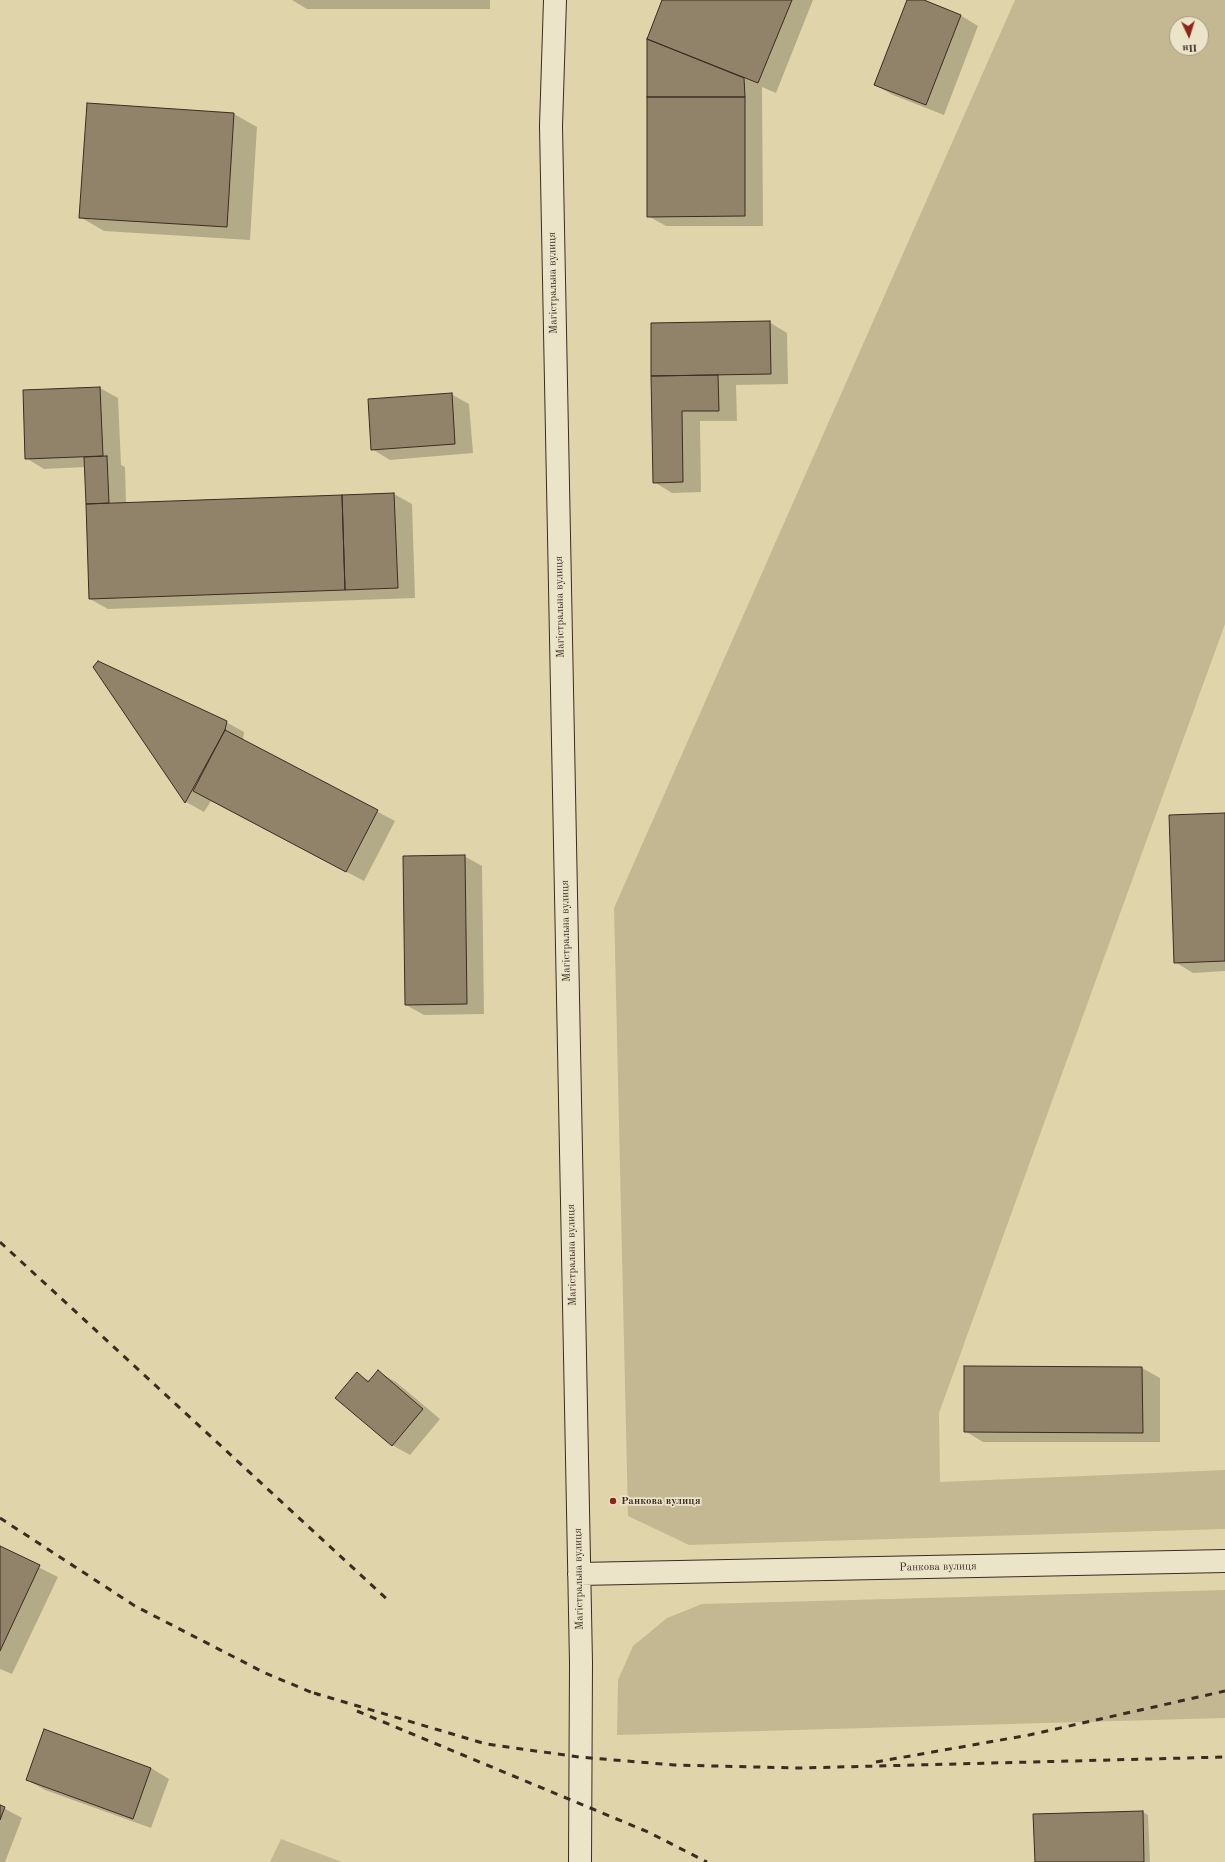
<!DOCTYPE html>
<meta charset="utf-8">
<style>
body{margin:0}
#map{position:relative;width:1225px;height:1862px;overflow:hidden;background:#e0d5aa;font-family:"Old Standard TT",serif}
canvas{display:block}
.north{position:absolute;left:1169px;top:16px;width:40px;height:40px;box-sizing:border-box;background:#ebe4c8;border:1px solid #a59a86;border-radius:50%;rotate:176deg;font-size:11px;font-weight:700;line-height:16px;text-align:center;color:#3b2b23}
.north::after{content:'';display:block;margin:auto;width:14px;height:18px;background:#8f2418;clip-path:polygon(50% 0,100% 100%,50% 72%,0 100%)}
</style>
<div id="map">
<canvas width="1225" height="1862"></canvas>
<div class="north">Пн</div>
</div>
<script>
const context = document.querySelector('canvas').getContext('2d');
context.lineJoin = 'round';
function fillPath(path, color) {
  context.fillStyle = color;
  context.fill(path, 'evenodd');
}
function poly(rows) {
  const path = new Path2D();
  for (const r of rows) {
    path.moveTo(r[0], r[1]);
    for (let i = 2; i < r.length; i += 2) path.lineTo(r[i], r[i + 1]);
  }
  return path;
}
function strokePath(path, color, width, dash) {
  context.strokeStyle = color;
  context.lineWidth = width;
  context.lineCap = dash ? 'butt' : 'round';
  context.setLineDash(dash || []);
  context.stroke(path);
}
function label(font, color, halo, rows, align = 'center') {
  context.font = font + ' "Old Standard TT",serif';
  context.lineWidth = 3.5;
  context.setLineDash([]);
  context.textBaseline = 'middle';
  context.strokeStyle = halo;
  context.fillStyle = color;
  for (const [text, x, y, turn = 0] of rows) {
    context.save();
    context.translate(x, y);
    context.rotate((+turn || 0) * Math.PI / 180);
    context.textAlign = isNaN(turn) ? turn : align;
    if (halo) context.strokeText(text, 0, 0);
    context.fillText(text, 0, 0);
    context.restore();
  }
}
fillPath(poly([
 [1015,0,1225,0,1225,624,939,1413,940,1482,1225,1470,1225,1529,689,1545,628,1516,614,908],
 [1177,24,1201,24,1201,48,1177,48],
 [1225,1590,1225,1718,617,1735,618,1680,633,1646,667,1618,702,1604],
 [281,1839,342,1862,270,1862]
]), '#c4b893');
fillPath(poly([
 [292,0,490,0,490,9,307,9],
 [663,0,813,0,776,93,762,87,763,226,666,226,648,216,648,39],
 [908,0,921,0,960,15,978,26,944,115,893,95,875,85],
 [234,114,257,127,250,240,104,231,80,217],
 [769,322,787,333,788,384,736,385,737,421,700,421,701,492,672,493,654,482,652,324],
 [100,388,118,398,121,465,125,467,126,503,394,494,412,504,415,598,108,609,90,599,85,467,44,469,26,458,24,391],
 [451,394,469,404,473,453,390,460,372,449],
 [94,667,226,722,244,732,243,740,395,821,364,881,211,801,204,812,186,802],
 [1225,814,1225,971,1193,973,1175,962],
 [464,856,482,866,484,1014,424,1015,406,1005],
 [965,1367,1142,1368,1160,1378,1160,1442,983,1442,965,1431],
 [378,1372,396,1382,440,1419,410,1455,392,1445,357,1374,370,1381],
 [0,1548,58,1577,12,1674,0,1669],
 [151,1768,169,1779,151,1828,45,1790,27,1780],
 [0,1806,22,1818,5,1862,0,1862],
 [1143,1812,1148,1815,1150,1862,1036,1862]
]), '#0003');
const building = poly([
 [662,0,792,0,758,83,647,39,662,0],
 [907,0,924,0,961,15,926,105,874,85,907,0],
 [647,39,744,78,745,97,647,97,647,39],
 [647,97,745,97,745,216,647,217,647,97],
 [87,103,234,113,227,227,79,218,87,103],
 [770,321,771,374,651,376,651,323,770,321],
 [718,375,719,411,682,411,683,482,653,483,651,376,718,375],
 [100,387,103,456,25,459,23,390,100,387],
 [452,393,455,444,371,450,368,399,452,393],
 [107,456,109,503,86,504,84,457,107,456],
 [394,493,398,588,345,590,342,495,394,493],
 [342,495,345,590,89,599,86,504,342,495],
 [98,661,227,721,225,730,185,803,93,667,98,661],
 [225,730,378,810,346,872,193,791,225,730],
 [1225,813,1225,961,1174,963,1169,815,1225,813],
 [465,855,467,1004,405,1005,403,856,465,855],
 [964,1366,1142,1367,1143,1433,964,1432,964,1366],
 [378,1370,423,1409,392,1446,335,1398,357,1372,368,1382,378,1370],
 [0,1546,40,1565,0,1651,0,1546],
 [44,1729,151,1768,133,1819,26,1780,44,1729],
 [0,1805,5,1807,0,1820,0,1805],
 [1143,1811,1144,1862,1035,1862,1033,1814,1143,1811]
]);
fillPath(building, '#918369');
strokePath(building, '#3b2b23', 1);
const secondary = poly([
 [555,0,551,126,581,1663,580,1862],
 [579,1574,1225,1561]
]);
strokePath(secondary, '#3b2b23', 24);
strokePath(secondary, '#ebe4c8', 22);
strokePath(poly([
 [0,1242,389,1601],
 [0,1518,135,1606,265,1673,318,1695],
 [314,1693,486,1744,579,1757,674,1765,800,1768,1225,1757],
 [357,1711,648,1832,707,1862],
 [876,1762,1029,1735,1225,1691]
]), '#3b2b23', 3, [7, 7]);
for (const [x, y, r, color] of [
 [613,1501,4,"#8f2418"]
]) {
  const dot = new Path2D();
  dot.arc(x, y, r, 0, 2 * Math.PI);
  context.fillStyle = color;
  context.fill(dot);
  strokePath(dot, '#ebe4c8', 1.5);
}
label('11px', '#3b2b23', '#ebe4c8', [
 ["Магістральна вулиця",553,283,-91],
 ["Магістральна вулиця",560,607,-91],
 ["Магістральна вулиця",566,931,-91],
 ["Магістральна вулиця",572,1255,-91],
 ["Ранкова вулиця",938,1567,-1],
 ["Магістральна вулиця",579,1579,-91]
]);
label('bold 11px', '#3b2b23', '#ebe4c8', [
 ["Ранкова вулиця",621,1501]
], 'left');
</script>
